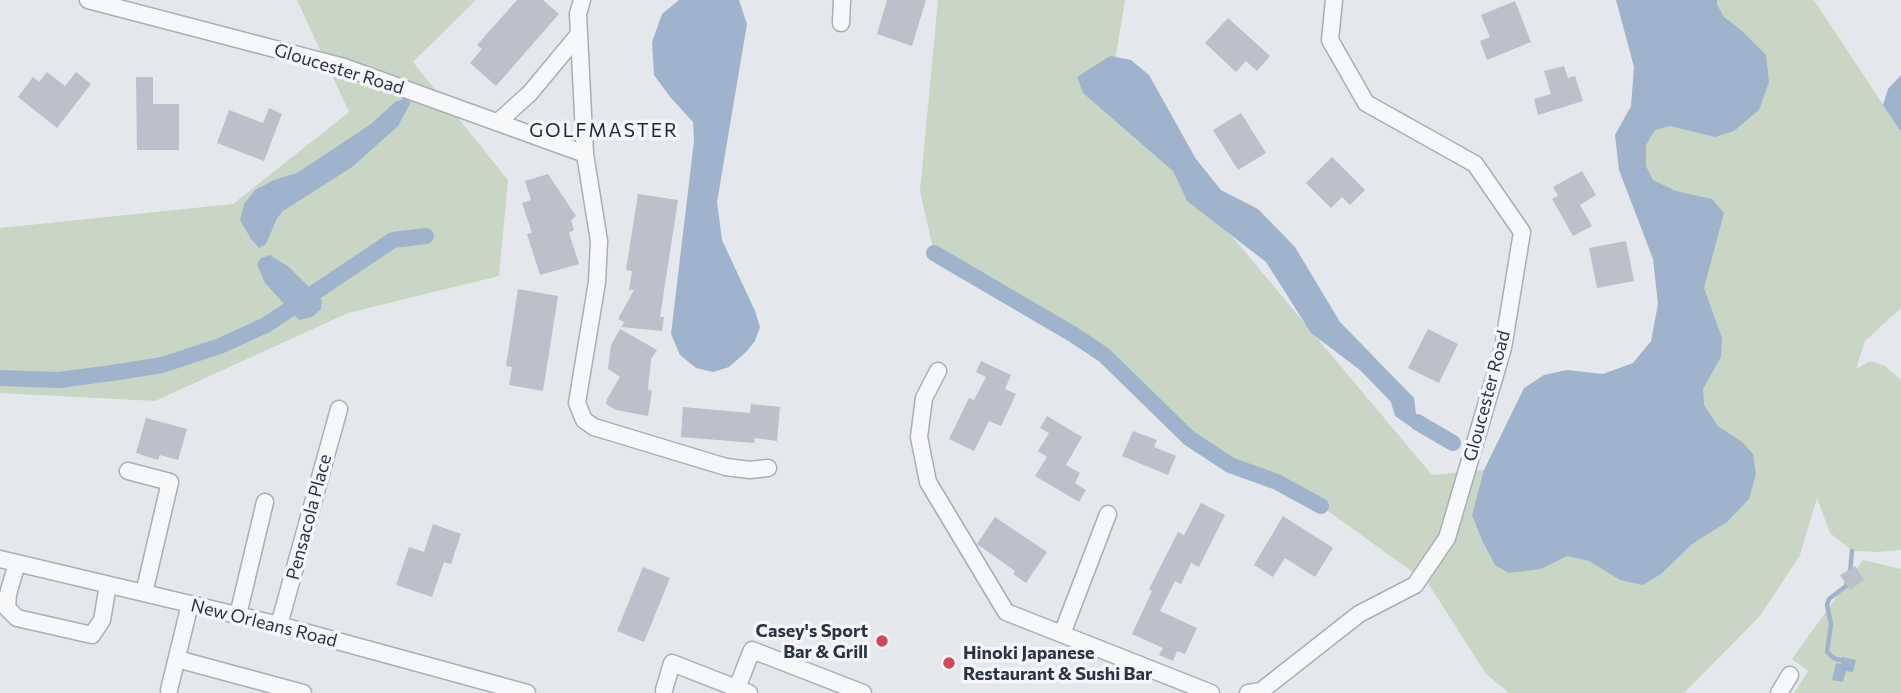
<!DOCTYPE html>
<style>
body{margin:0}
canvas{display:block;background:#e4e7ec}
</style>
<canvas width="1901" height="693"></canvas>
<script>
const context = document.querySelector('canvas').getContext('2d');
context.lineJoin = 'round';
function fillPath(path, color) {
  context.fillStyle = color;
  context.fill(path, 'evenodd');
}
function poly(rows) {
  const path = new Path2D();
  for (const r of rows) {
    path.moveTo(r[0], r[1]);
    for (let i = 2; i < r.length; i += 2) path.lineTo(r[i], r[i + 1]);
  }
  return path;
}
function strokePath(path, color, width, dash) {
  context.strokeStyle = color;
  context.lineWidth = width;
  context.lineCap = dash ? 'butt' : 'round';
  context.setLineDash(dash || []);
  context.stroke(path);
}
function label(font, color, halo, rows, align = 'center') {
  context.font = font + ' Commissioner,sans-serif';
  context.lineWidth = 7;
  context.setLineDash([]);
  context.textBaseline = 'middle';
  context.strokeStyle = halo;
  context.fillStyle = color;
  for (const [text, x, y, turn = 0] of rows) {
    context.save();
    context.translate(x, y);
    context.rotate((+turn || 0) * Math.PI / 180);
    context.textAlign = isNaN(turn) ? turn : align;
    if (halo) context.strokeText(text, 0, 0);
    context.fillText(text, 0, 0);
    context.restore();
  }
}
fillPath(poly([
 [297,0,476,0,413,62,508,180,499,276,348,313,155,401,0,393,0,228,233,204,349,112],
 [938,0,1125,0,1110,91,1432,475,1484,470,1689,355,1626,157,1667,73,1623,0,1814,0,1901,132,1901,308,1865,341,1856,369,1870,361,1885,366,1901,380,1901,550,1879,552,1852,551,1830,533,1817,498,1800,555,1760,616,1684,693,1509,693,1486,674,1428,583,1321,506,1277,482,1230,465,1189,438,1104,355,1074,334,934,253,920,191],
 [1863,560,1901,569,1901,693,1794,693,1808,671,1792,659]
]), '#c9d6c5');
fillPath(poly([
 [679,0,739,0,747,24,717,202,722,240,755,311,760,327,755,341,746,352,729,367,713,372,696,368,680,355,671,334,694,141,693,122,671,98,654,75,652,42,662,14],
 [1616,0,1717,0,1717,5,1724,17,1741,30,1766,55,1769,82,1759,110,1734,131,1715,137,1670,126,1655,130,1646,145,1646,166,1653,180,1676,191,1712,199,1724,213,1704,288,1722,338,1721,357,1703,389,1704,405,1718,426,1742,442,1753,454,1756,474,1749,499,1727,522,1692,544,1661,574,1643,585,1620,580,1589,561,1567,556,1541,569,1509,573,1495,565,1482,540,1472,515,1484,470,1524,388,1544,375,1567,370,1603,374,1633,363,1651,341,1658,304,1653,259,1619,170,1615,135,1631,106,1634,67],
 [1110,56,1131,60,1149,75,1196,159,1221,190,1258,209,1295,247,1340,322,1414,398,1417,422,1411,427,1395,416,1391,402,1360,370,1311,333,1266,262,1187,201,1173,171,1083,93,1077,77],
 [1901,75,1901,132,1883,105,1888,89],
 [405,98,411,102,398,126,352,167,283,211,277,218,266,244,259,248,251,239,240,220,244,204,255,190,274,180,297,173,371,124,395,102],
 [270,255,289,267,322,300,321,309,312,317,299,320,265,283,257,264,261,258],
 [1842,657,1856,660,1853,672,1846,671,1843,682,1832,680,1836,663,1841,664]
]), '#9fb4cc');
strokePath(poly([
 [1841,660,1835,659,1827,652,1831,624,1827,605,1829,599,1846,586,1850,572,1852,551]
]), '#9fb4cc', 4.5);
strokePath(poly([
 [934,253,1074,335,1104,355,1189,438,1230,465,1277,482,1321,506],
 [0,378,59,380,112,373,162,365,220,346,266,325,393,240,426,236],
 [1417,422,1453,443]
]), '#9fb4cc', 16);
fillPath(poly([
 [517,0,543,0,559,14,496,86,470,63,482,49,477,45],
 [887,0,926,0,912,46,877,34],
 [1515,1,1531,42,1487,60,1480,41,1490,37,1481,15],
 [1228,18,1270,56,1257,71,1246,61,1236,72,1205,43],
 [1564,66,1568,78,1575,76,1583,101,1538,115,1534,99,1551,94,1544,71],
 [47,72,65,86,76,72,91,84,57,128,18,97,33,77,39,82],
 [136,77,153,77,153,104,179,104,179,150,137,150],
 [269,108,282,114,264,161,217,143,229,110,263,123],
 [1241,113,1266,153,1238,170,1213,130],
 [1332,157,1365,190,1350,205,1342,197,1331,208,1306,183],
 [1582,171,1596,195,1580,205,1592,226,1573,236,1552,199,1558,196,1553,187],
 [548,174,576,216,571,220,574,230,569,233,579,264,540,275,527,234,532,233,522,203,531,200,525,181],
 [638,194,678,200,660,317,664,317,662,331,621,327,624,322,618,319,634,290,629,290,632,271,626,270],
 [1626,241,1634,281,1597,288,1589,248],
 [518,289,558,296,543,391,509,385,512,367,506,366],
 [620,329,657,350,651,359,648,389,652,391,648,416,616,410,606,404,607,399,620,377,608,369,611,345],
 [1428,329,1458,344,1439,383,1408,368],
 [981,361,1011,375,1005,389,1016,394,1001,426,989,421,974,451,949,439,969,398,974,400,986,377,976,372],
 [751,404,780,407,777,441,755,438,754,443,681,437,683,407,750,413],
 [1047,416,1082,437,1066,465,1080,473,1075,483,1086,490,1079,502,1035,476,1047,457,1038,451,1049,433,1040,428],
 [146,418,187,429,178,460,160,455,158,460,136,453],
 [1133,431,1157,440,1154,447,1176,456,1168,475,1122,456],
 [1201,503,1225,515,1199,567,1191,563,1181,584,1175,581,1160,611,1197,628,1185,654,1177,651,1173,661,1159,655,1163,648,1132,634,1152,591,1149,589,1178,532,1184,535],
 [1283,516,1333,548,1315,577,1285,558,1273,577,1254,565],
 [995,517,1047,552,1026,583,1013,574,1015,571,977,544],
 [433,524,461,534,451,564,444,562,432,597,396,585,409,547,424,552],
 [1855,566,1864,580,1850,590,1840,575],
 [643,567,670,578,644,642,617,631]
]), '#bbc0ca');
const minor = poly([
 [88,0,344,67,585,154],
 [582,0,578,14,585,154,599,241,597,282,577,403,584,420,594,427,726,467,750,470,768,468],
 [841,23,842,0],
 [498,122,530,93,579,34],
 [938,371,924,398,919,437,928,482,1006,612,1211,693],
 [128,471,170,482,144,593],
 [0,559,279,625,527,693],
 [17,563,8,594,7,608,17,618,92,635,102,620,108,585],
 [238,615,265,502],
 [279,625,339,409],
 [1062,634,1108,514],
 [177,659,303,693],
 [737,688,752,650,863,693],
 [169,690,190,604],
 [664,690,672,663,749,693],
 [1248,693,1261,691,1359,614,1415,585,1447,538,1503,348,1522,232,1475,164,1366,103,1330,40,1334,0],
 [1779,693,1790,675]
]);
strokePath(minor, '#a9aeb7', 19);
strokePath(minor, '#f7f8fa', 16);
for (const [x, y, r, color] of [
 [882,641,7,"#d1495b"],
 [949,663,7,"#d1495b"]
]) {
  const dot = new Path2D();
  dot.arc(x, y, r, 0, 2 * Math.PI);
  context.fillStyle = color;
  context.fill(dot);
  strokePath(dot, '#f4f6f9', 2.5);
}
label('18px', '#2b3445', '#f4f6f9', [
 ["Gloucester Road",339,69,17],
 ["Gloucester Road",1487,396,-75],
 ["Pensacola Place",309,517,-75],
 ["New Orleans Road",264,623,14]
]);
label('bold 18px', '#2b3445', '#f4f6f9', [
 ["Casey's Sport",868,631],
 ["Bar & Grill",868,652],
 ["Hinoki Japanese",963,653,"left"],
 ["Restaurant & Sushi Bar",963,674,"left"]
], 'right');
context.letterSpacing = '2px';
label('19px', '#1d2536', '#f4f6f9', [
 ["GOLFMASTER",604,131]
]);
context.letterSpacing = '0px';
</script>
